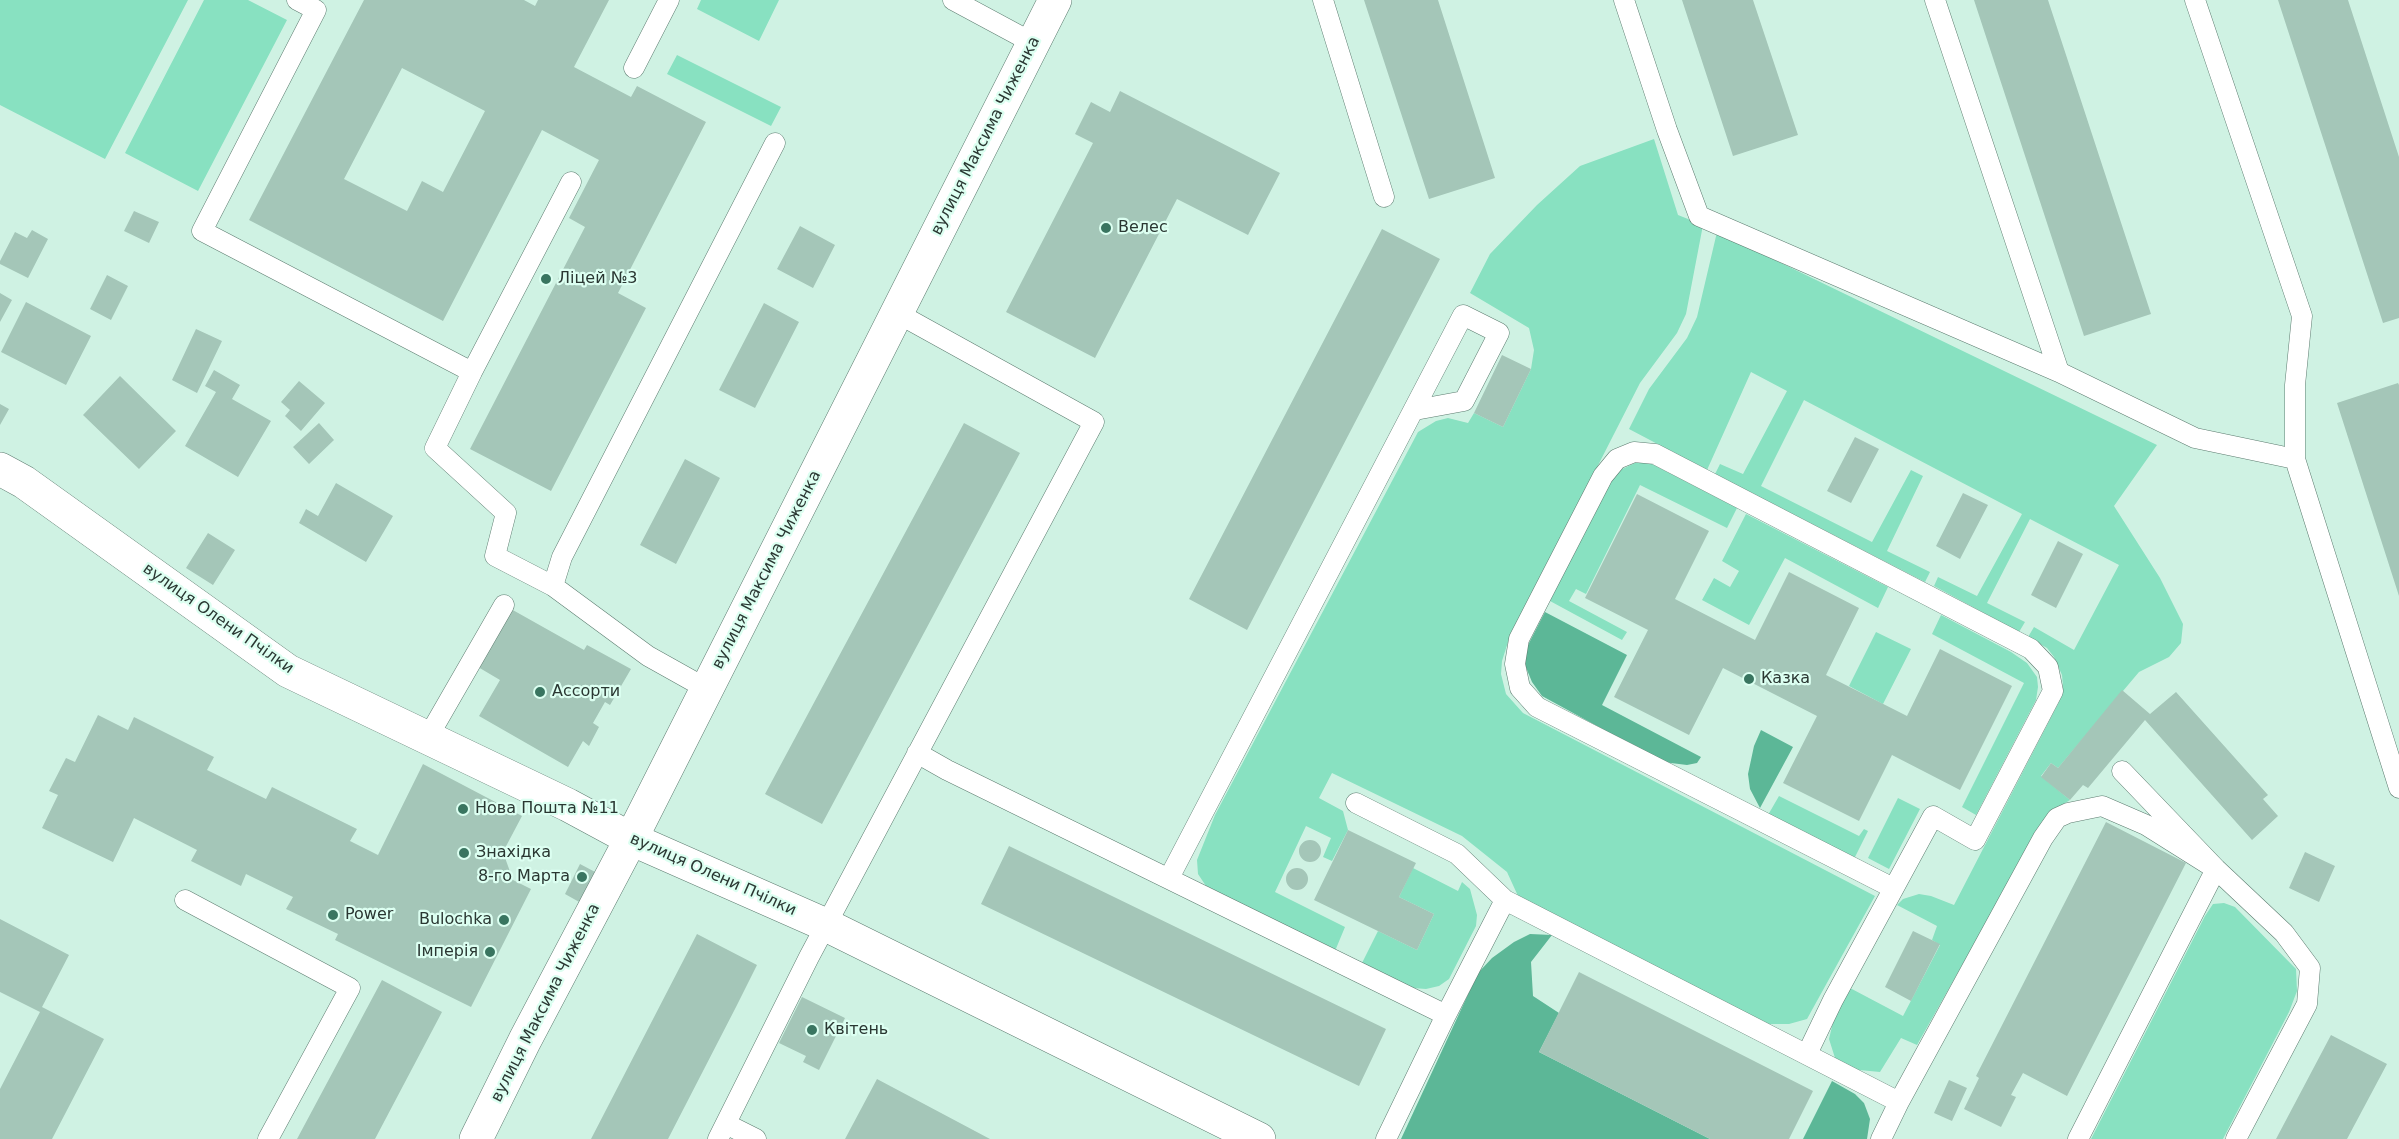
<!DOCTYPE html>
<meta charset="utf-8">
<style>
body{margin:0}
canvas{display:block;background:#cff2e3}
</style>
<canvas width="2399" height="1139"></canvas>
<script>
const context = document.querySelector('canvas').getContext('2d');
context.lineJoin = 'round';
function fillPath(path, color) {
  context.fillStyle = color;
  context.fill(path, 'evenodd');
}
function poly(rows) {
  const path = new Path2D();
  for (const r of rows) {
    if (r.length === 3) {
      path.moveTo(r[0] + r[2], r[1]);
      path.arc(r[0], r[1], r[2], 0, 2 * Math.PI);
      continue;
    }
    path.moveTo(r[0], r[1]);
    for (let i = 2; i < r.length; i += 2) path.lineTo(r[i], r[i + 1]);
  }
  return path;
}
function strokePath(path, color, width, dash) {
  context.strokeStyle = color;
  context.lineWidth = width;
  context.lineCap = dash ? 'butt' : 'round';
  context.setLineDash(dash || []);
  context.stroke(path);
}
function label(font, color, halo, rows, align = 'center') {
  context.font = font + ' "DejaVu Sans",sans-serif';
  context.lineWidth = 4.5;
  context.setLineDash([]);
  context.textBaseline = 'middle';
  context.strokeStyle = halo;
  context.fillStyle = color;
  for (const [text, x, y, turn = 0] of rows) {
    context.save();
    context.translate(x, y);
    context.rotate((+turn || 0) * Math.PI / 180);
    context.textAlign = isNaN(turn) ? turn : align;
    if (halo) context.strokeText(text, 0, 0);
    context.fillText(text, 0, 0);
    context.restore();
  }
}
fillPath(poly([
 [0,0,188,0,105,159,0,105],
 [204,0,248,0,287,20,198,191,125,153],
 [701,0,779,0,759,41,697,9],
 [677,55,781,107,771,126,667,74],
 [1654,139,1678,215,1703,225,1686,314,1677,333,1640,383,1508,642,1502,661,1501,674,1506,694,1523,713,1875,896,1807,1019,1789,1024,1766,1024,1518,896,1507,872,1462,836,1332,773,1319,798,1343,811,1348,830,1332,861,1323,857,1331,838,1306,826,1275,892,1345,927,1335,951,1206,886,1198,874,1197,860,1215,815,1418,432,1436,421,1448,418,1468,423,1474,413,1503,427,1531,369,1534,350,1529,328,1470,293,1490,254,1537,205,1580,166],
 [1717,232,2157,445,2114,506,2160,578,2183,624,2181,643,2169,657,2139,672,2058,768,2051,763,2041,776,2070,800,2055,809,2040,827,1917,1045,1901,1038,1880,1072,1849,1069,1835,1058,1829,1039,1834,1018,1850,988,1903,1016,1940,945,1932,940,1937,926,1897,905,1903,899,1919,894,1931,896,1954,905,2059,702,2063,686,2062,675,2054,657,2047,648,2028,637,2034,627,2074,650,2119,565,2030,519,1987,603,2025,622,2019,632,1934,586,1938,577,1977,596,2022,514,1804,400,1761,486,1872,542,1911,470,1923,476,1887,551,1930,572,1925,582,1715,474,1720,464,1743,474,1787,391,1751,372,1707,470,1629,429,1649,389,1687,338,1697,317],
 [1635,463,1650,463,1737,508,1727,528,1640,485,1586,594,1576,589,1569,601,1627,632,1622,640,1550,601,1603,489,1618,471],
 [1746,514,1888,587,1878,608,1785,558,1749,625,1702,600,1714,578,1730,587,1739,571,1722,561],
 [1941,615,2011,652,2027,663,2037,677,2038,687,2036,700,1976,815,1962,807,2024,683,1932,634],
 [1876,632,1911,649,1883,704,1849,686],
 [1779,796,1859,836,1864,829,1868,831,1854,859,1768,815],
 [1898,798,1920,809,1889,869,1868,858],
 [1413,868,1458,891,1462,882,1470,889,1477,915,1476,926,1449,979,1439,986,1426,989,1413,988,1361,965,1378,931,1417,950,1434,914,1399,897],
 [2224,903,2235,907,2296,969,2297,991,2289,1012,2223,1139,2091,1139,2205,916,2213,904]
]), '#88e1c1');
fillPath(poly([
 [1545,612,1627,655,1602,705,1701,757,1697,763,1687,765,1663,762,1542,696,1532,682,1525,665,1527,647],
 [1761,730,1793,747,1760,808,1750,789,1748,774,1754,746],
 [1530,934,1552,935,1531,962,1533,996,1559,1013,1539,1052,1710,1139,1401,1139,1478,973,1492,958,1514,942],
 [1832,1081,1855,1094,1864,1103,1870,1119,1867,1139,1803,1139]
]), '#5cb797');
fillPath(poly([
 [364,0,524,0,535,6,538,0,609,0,574,67,631,97,637,86,706,122,618,293,646,308,551,491,470,449,585,227,569,218,599,160,542,130,443,321,249,220],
 [402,68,485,111,443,192,422,181,407,211,344,179],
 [1364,0,1438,0,1495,178,1429,199],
 [1682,0,1753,0,1798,135,1733,156],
 [1974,0,2048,0,2151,314,2084,336],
 [2278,0,2348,0,2399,157,2399,318,2383,323],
 [1120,91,1280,173,1248,235,1177,199,1095,358,1006,312,1093,143,1075,134,1091,102,1110,112],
 [134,211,159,222,149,243,124,231],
 [800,226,835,245,813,288,777,269],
 [1382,229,1440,259,1247,630,1189,599],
 [32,230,48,239,28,278,0,264,0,261,15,232,27,238],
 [107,275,128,286,111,320,90,309],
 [0,293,12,300,0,322],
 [26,302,91,336,66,385,1,352],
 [764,303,799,322,755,408,719,390],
 [196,329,222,341,197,393,172,380],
 [1502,355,1531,369,1503,427,1474,413],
 [214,370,240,385,232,399,271,421,238,477,185,446,216,392,205,386],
 [120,376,176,431,139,469,83,415],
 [299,381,325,403,301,431,285,416,290,410,281,402],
 [2398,383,2399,385,2399,596,2337,403],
 [0,404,9,409,0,425],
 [319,423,334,440,309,464,293,447],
 [964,423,1020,453,822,824,765,794],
 [1855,437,1879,449,1851,503,1827,491],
 [685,459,720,478,676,564,640,545],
 [336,483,393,516,366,562,299,523,306,509,318,516],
 [1963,493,1988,505,1960,559,1936,546],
 [1637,494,1709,531,1675,599,1755,640,1789,572,1859,608,1826,675,1907,716,1940,649,2012,686,1960,790,1892,755,1859,821,1783,783,1817,716,1768,691,1723,668,1689,735,1614,697,1648,630,1585,598],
 [208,533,235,550,213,585,186,568],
 [2058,541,2083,554,2056,608,2031,595],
 [511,609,584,650,587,645,631,669,610,705,605,702,593,723,599,727,589,746,583,741,568,767,479,716,500,680,478,667],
 [2122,690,2150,714,2176,692,2268,795,2263,799,2278,816,2252,840,2145,720,2088,788,2083,785,2070,800,2041,777,2051,763,2058,768],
 [98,715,128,730,134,717,214,757,207,770,266,799,272,787,357,829,350,841,378,855,423,764,522,816,503,852,513,880,531,889,471,1007,335,940,338,934,286,909,293,897,246,874,241,886,191,861,197,850,134,818,113,862,42,828,58,795,49,791,66,758,75,762],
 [2106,822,2186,863,2067,1096,2023,1073,2011,1095,2016,1097,2001,1127,1964,1109,1979,1078,1976,1076],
 [1348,830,1416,863,1399,897,1434,914,1417,950,1314,900],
 [1310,851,11],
 [1009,846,1386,1029,1359,1086,981,904],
 [2305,852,2335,866,2319,902,2289,888],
 [580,864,597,873,581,903,565,894],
 [1297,879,11],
 [0,919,69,955,42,1007,104,1039,52,1139,0,1139,0,1089,40,1012,0,992],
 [1913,931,1940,944,1911,1001,1885,987],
 [697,934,757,965,736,1007,668,1139,591,1139],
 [1579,972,1813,1091,1789,1139,1710,1139,1539,1052],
 [382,980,442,1012,375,1139,297,1139],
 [802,997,845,1018,819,1070,803,1062,806,1056,779,1043],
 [2331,1035,2387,1064,2347,1139,2276,1139],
 [877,1079,990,1139,845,1139],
 [1949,1080,1967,1088,1952,1121,1934,1113]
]), '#a4c6b8');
const lane = poly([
 [297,0,316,10,202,231,472,372,435,448,506,513,495,556,553,586,648,656,707,689],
 [953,0,1033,43],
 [1323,0,1384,197],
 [1624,0,1667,130,1699,216,2059,372,2195,438,2295,459,2399,788],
 [1935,0,2059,372],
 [2195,0,2302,316,2295,385,2295,459],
 [634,68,669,0],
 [472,372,571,182],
 [553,586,562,557,775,143],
 [428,737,504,605],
 [917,753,947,770,1446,1015,1386,1139],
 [2122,771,2216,869,2284,933,2310,968,2307,1004,2236,1139],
 [1356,803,1457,854,1505,900],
 [1169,878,1463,315,1499,333,1464,401,1415,410],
 [185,900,350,988,268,1139],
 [1446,1015,1505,900,1899,1102,1881,1139],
 [1807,1054,1833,1000,1933,816,1975,840,2053,691,2048,667,2031,649,1655,454,1634,452,1617,459,1603,476,1519,639,1515,664,1520,688,1537,707,1893,888],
 [1899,1102,2043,838,2057,818,2068,813,2102,806,2146,825,2216,869,2078,1139],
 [726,1124,756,1139],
 [718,1139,809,957,1094,422,897,313]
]);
const street = poly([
 [0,469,24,482,288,671,568,805,631,839,826,925,1259,1139]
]);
const secondary = poly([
 [476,1139,525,1040,631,839,1055,0]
]);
strokePath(lane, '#5d7c70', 21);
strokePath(street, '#5d7c70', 34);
strokePath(secondary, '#5d7c70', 34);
strokePath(lane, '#fff', 20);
strokePath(street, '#fff', 33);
strokePath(secondary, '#fff', 33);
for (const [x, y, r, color] of [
 [1106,228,6,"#397560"],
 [546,279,6,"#397560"],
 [1749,679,6,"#397560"],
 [540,692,6,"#397560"],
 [463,809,6,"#397560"],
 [464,853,6,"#397560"],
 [582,877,6,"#397560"],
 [333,915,6,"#397560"],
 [504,920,6,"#397560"],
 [490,952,6,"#397560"],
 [812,1030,6,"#397560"]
]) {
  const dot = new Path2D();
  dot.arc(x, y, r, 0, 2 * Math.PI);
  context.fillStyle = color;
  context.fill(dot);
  strokePath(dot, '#dcfff1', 2);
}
label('16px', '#2a3732', '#dcfff1', [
 ["вулиця Максима Чиженка",986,136,-63],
 ["вулиця Максима Чиженка",767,570,-63],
 ["вулиця Олени Пчілки",218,619,35],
 ["вулиця Олени Пчілки",713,875,24],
 ["вулиця Максима Чиженка",546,1003,-63]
]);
label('16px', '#2a3732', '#dcfff1', [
 ["Велес",1118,228],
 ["Ліцей №3",558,279],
 ["Казка",1761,679],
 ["Ассорти",552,692],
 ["Нова Пошта №11",475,809],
 ["Знахідка",476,853],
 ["8-го Марта",570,877,"right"],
 ["Power",345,915],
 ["Bulochka",492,920,"right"],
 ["Імперія",478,952,"right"],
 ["Квітень",824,1030]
], 'left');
</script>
